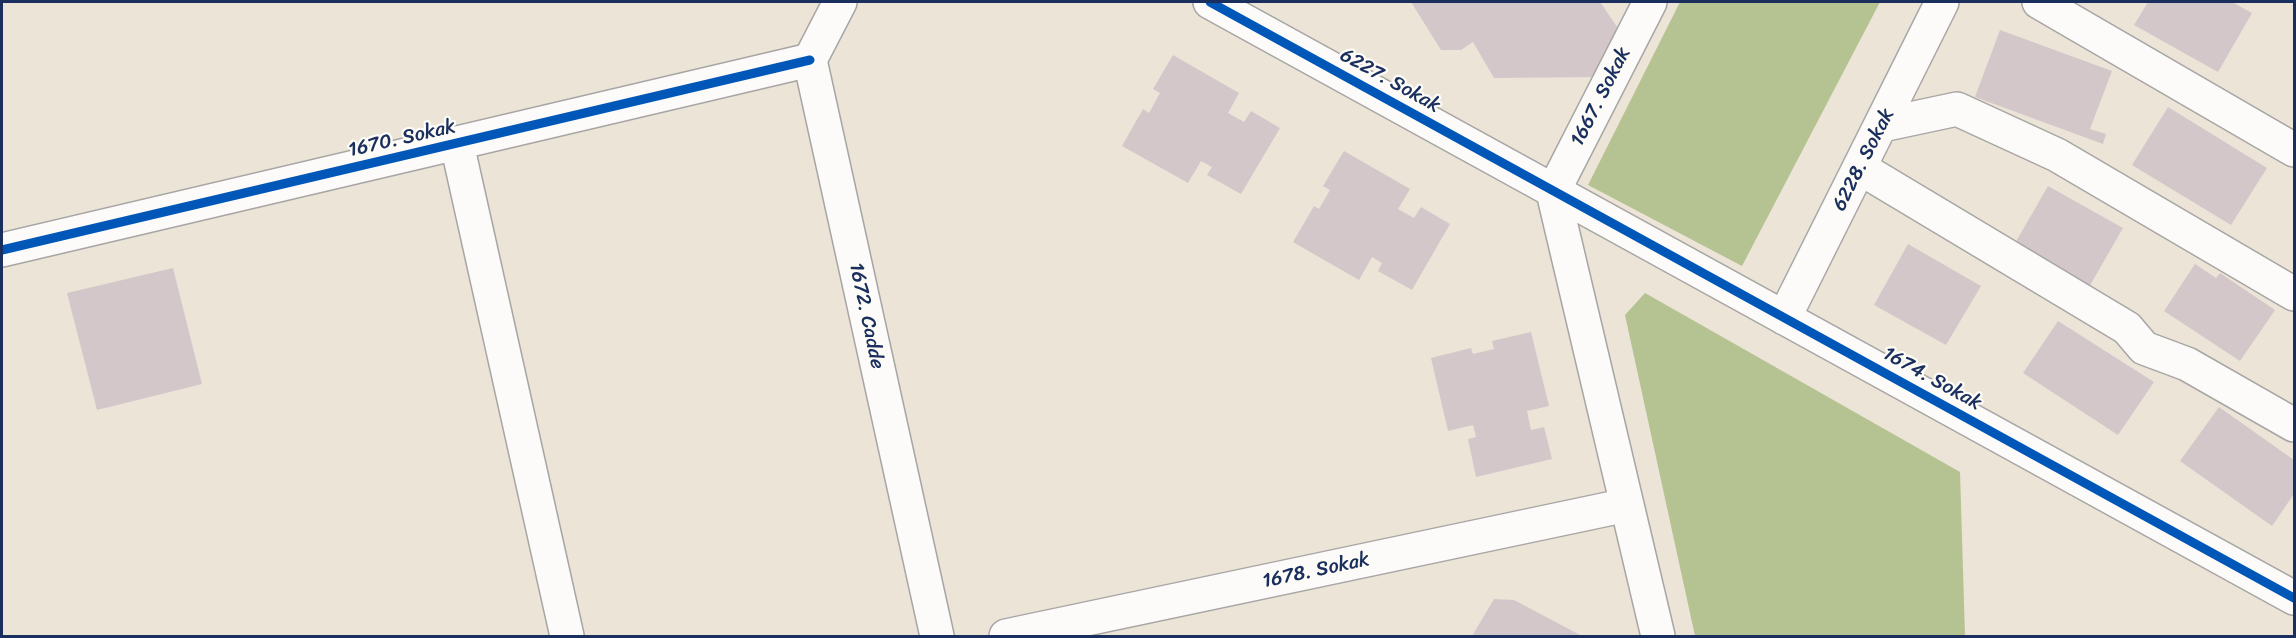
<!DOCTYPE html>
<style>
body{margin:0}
#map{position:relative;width:2296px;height:638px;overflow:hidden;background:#ebe4d7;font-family:Sriracha,sans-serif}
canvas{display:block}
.frame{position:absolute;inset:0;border:3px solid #1b2f5e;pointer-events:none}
</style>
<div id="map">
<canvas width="2296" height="638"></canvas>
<div class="frame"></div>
</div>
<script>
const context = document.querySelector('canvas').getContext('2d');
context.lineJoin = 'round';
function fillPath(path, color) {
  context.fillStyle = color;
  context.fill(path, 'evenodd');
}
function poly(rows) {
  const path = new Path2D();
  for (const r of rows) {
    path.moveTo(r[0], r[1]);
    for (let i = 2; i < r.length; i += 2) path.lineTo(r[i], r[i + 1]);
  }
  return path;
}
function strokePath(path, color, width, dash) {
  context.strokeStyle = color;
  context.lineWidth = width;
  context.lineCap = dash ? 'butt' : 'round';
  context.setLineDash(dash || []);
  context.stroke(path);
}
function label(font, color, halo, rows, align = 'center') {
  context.font = font + ' Sriracha,sans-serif';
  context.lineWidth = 4.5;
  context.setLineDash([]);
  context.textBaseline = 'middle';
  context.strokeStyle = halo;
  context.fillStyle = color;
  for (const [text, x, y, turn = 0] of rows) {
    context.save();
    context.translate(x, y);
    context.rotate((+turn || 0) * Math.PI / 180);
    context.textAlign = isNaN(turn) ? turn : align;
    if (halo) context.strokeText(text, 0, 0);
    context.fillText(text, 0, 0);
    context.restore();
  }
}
fillPath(poly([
 [1680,2,1880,2,1742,266,1588,185],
 [1645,293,1960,472,1965,636,1695,636,1625,315]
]), '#b5c292');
fillPath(poly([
 [1411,2,1600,2,1620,31,1597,77,1494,78,1473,42,1461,50,1441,50],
 [2148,2,2232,2,2252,13,2218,72,2134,25],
 [2000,30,2112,71,2090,129,2106,134,2103,144,1975,97],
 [1173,55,1239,93,1228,113,1244,122,1251,111,1280,128,1241,194,1207,175,1212,167,1201,161,1188,183,1122,146,1143,109,1149,113,1160,93,1153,89],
 [2168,107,2267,168,2231,225,2132,165],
 [1344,151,1410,189,1398,209,1414,218,1421,207,1450,224,1412,290,1378,271,1382,263,1372,257,1359,280,1293,242,1314,206,1319,209,1330,190,1323,186],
 [2048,186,2123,228,2089,287,2014,245],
 [1908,244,1981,286,1946,345,1874,305],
 [2195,264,2216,278,2220,273,2275,310,2240,361,2164,311],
 [173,268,202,384,97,410,67,293],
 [2058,321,2154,382,2118,435,2023,373],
 [1531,332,1549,406,1527,411,1531,430,1544,427,1552,459,1476,477,1468,439,1476,437,1473,425,1448,431,1431,358,1471,348,1473,354,1494,349,1492,341],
 [2219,407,2294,460,2294,494,2272,526,2180,461],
 [1494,599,1514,600,1582,636,1472,636]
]), '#d4c7ca');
const minor = poly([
 [840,2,810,60,937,636],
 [1210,2,2294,598],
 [2039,2,2294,150],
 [1882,125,1957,109,2057,155,2294,294],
 [457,144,567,636],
 [1860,168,2127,328,2144,348,2187,364,2294,425],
 [1553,192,1658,636],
 [1553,192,1650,2],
 [2,250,810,60],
 [1784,318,1942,2],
 [1006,636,1627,505]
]);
strokePath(minor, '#a8a6a5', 36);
strokePath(minor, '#fcfbf9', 33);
strokePath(poly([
 [1210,2,2294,598],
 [2,250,810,60]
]), '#0057b8', 9);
label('20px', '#1b2f5e', '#fdfcf7', [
 ["6227. Sokak",1390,81,29],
 ["1667. Sokak",1601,97,-63],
 ["1670. Sokak",402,139,-13],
 ["6228. Sokak",1864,160,-63],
 ["1672. Cadde",866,316,78],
 ["1674. Sokak",1932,379,29],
 ["1678. Sokak",1316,571,-12]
]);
</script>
